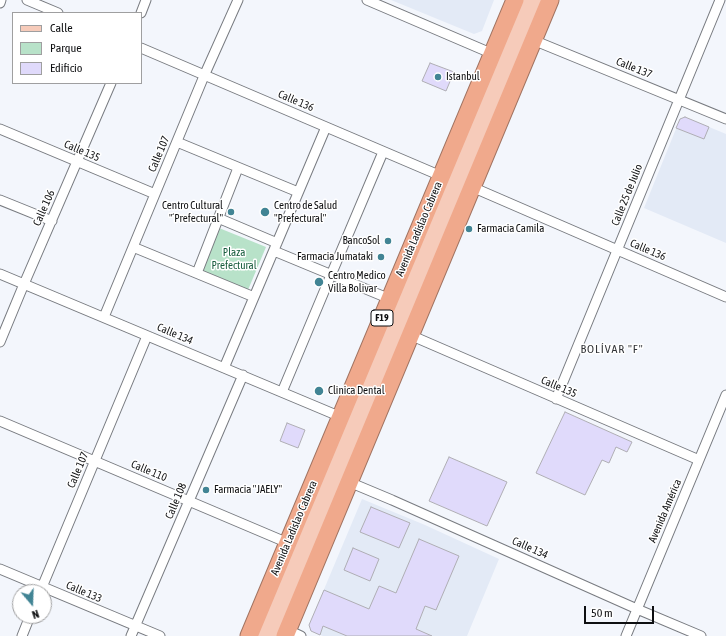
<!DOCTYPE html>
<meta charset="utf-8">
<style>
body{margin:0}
#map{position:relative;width:726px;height:636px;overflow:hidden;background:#f3f6fc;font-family:"Asap Condensed",sans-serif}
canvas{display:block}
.legend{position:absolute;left:12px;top:12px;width:130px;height:72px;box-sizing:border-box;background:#fff;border:1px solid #9f9fa0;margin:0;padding:5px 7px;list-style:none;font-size:12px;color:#0e0f11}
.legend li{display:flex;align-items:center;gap:8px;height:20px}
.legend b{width:20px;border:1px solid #9f9fa0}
.north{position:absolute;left:12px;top:584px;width:40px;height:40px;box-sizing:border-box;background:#fff;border:1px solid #9f9fa0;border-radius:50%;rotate:161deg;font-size:11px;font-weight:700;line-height:16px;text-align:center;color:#0e0f11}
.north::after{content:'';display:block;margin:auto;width:14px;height:18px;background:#418494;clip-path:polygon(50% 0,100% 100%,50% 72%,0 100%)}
.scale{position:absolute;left:584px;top:606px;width:70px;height:18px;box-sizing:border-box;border:2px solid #0e0f11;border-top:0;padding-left:5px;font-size:12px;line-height:14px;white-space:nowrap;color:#0e0f11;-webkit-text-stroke:3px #fff;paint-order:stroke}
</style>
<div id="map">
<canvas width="726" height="636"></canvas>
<ul class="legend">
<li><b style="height:5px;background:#f6cbba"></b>Calle</li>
<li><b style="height:11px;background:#b8e2c9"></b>Parque</li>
<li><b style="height:11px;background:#e0dafb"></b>Edificio</li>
</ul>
<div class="north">N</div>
<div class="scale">50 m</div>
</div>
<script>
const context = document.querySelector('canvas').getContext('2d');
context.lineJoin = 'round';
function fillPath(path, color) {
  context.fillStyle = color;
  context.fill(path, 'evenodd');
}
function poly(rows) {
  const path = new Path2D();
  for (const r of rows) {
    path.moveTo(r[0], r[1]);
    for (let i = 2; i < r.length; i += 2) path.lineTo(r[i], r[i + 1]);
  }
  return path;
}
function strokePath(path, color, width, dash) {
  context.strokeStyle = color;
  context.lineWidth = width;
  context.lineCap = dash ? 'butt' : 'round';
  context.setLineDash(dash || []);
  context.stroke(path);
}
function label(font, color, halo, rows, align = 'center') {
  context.font = font + ' "Asap Condensed",sans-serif';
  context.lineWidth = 3;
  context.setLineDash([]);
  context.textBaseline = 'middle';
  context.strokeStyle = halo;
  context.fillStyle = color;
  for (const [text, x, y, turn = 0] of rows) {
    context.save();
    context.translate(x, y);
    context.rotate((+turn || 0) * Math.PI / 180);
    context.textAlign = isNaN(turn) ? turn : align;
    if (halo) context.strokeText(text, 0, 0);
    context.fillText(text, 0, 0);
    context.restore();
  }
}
fillPath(poly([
 [391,0,494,0,482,31,474,34],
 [685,117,726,134,726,243,644,208,680,119],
 [362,499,425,525,499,559,467,636,323,636,311,631,309,625]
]), '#e3eaf6');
fillPath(poly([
 [219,228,266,247,248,290,201,272]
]), '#b8e2c9');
const building = poly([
 [430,63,454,72,446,91,422,81,430,63],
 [685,117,709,127,704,139,676,128,680,119,685,117],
 [565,412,632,442,627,452,616,447,609,463,602,460,585,495,536,473,565,412],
 [287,423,305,430,298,448,280,441,287,423],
 [449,457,507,482,487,526,429,501,449,457],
 [371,507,410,523,399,548,360,532,371,507],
 [419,539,459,556,436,610,425,606,416,629,432,636,347,636,323,626,320,635,311,631,309,625,324,590,369,609,379,586,396,593,419,539],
 [353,548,379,559,370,581,344,570,353,548]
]);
fillPath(building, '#e0dafb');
strokePath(building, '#afaeb4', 1);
const street = poly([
 [27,0,58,13],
 [367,0,493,54],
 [0,3,1,0],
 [141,13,146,0],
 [533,40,726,119],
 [141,48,441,176],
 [0,129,155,194],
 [177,142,298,192],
 [472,187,726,297],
 [0,200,52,221],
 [218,218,277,243],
 [133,247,254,297],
 [274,251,390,299],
 [197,273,238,168],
 [0,274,341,417],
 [104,317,204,76,238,0],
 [410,335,699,460],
 [0,342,24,284,111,83],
 [224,368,326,127],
 [282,392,331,275,383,152],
 [556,399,720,0],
 [0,421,288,543],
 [349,482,392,500,637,609,701,636],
 [0,569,160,636],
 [40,592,147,336],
 [288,630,301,636],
 [22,636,30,616],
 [131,636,243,375],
 [626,636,726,395]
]);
const primary = poly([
 [261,636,525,0],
 [273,636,539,0]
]);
const highway = poly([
 [249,636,515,0],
 [285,636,550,0]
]);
strokePath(street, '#787b80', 11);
strokePath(primary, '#a17361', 17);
strokePath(highway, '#a17361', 19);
strokePath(street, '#fff', 9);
strokePath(primary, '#f6cbba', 15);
strokePath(highway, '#f0a98c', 17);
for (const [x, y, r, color] of [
 [438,77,4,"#418494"],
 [231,212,4,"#418494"],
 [265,212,5,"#418494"],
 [469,229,4,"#418494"],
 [388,241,4,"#418494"],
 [381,257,4,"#418494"],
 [319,282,5,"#418494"],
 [319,391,5,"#418494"],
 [206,490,4,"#418494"]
]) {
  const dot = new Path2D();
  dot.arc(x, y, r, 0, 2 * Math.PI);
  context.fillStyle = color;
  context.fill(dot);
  strokePath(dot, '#fff', 1.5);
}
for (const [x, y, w] of [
 [382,318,22]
]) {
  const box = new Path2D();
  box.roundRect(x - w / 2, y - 8, w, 16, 3);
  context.fillStyle = '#fff';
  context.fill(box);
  strokePath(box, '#0e0f11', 1);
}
label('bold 10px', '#0e0f11', null, [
 ["F19",382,318]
]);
label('11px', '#0e0f11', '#fff', [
 ["Calle 137",634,68,22],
 ["Calle 136",296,101,23],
 ["Calle 135",82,151,23],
 ["Calle 107",159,154,-67],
 ["Calle 25 de Julio",627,195,-68],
 ["Calle 106",44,208,-66],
 ["Avenida Ladislao Cabrera",419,229,-67],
 ["Calle 136",648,250,23],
 ["Calle 134",175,334,23],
 ["Calle 135",559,387,23],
 ["Calle 107",78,470,-67],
 ["Calle 110",149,471,23],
 ["Calle 108",176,501,-67],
 ["Avenida América",665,511,-67],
 ["Avenida Ladislao Cabrera",294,528,-67],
 ["Calle 134",530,548,24],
 ["Calle 133",84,592,23]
]);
label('11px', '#0e0f11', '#fff', [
 ["Istanbul",446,77],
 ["Centro Cultural",223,206,"right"],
 ["\"´Prefectural\"",223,219,"right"],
 ["Centro de Salud",274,206],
 ["\"Prefectural\"",274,219],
 ["Farmacia Camila",477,229],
 ["BancoSol",380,241,"right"],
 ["Farmacia Jumataki",373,257,"right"],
 ["Centro Medico",328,276],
 ["Villa Bolivar",328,289],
 ["Clinica Dental",328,391],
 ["Farmacia \"JAELY\"",214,490]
], 'left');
label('11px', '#165b3c', '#fff', [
 ["Plaza",234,253],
 ["Prefectural",234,266]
]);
context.letterSpacing = '1px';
label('12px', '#323438', '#fff', [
 ["BOLÍVAR \"F\"",612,349]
]);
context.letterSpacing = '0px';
</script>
